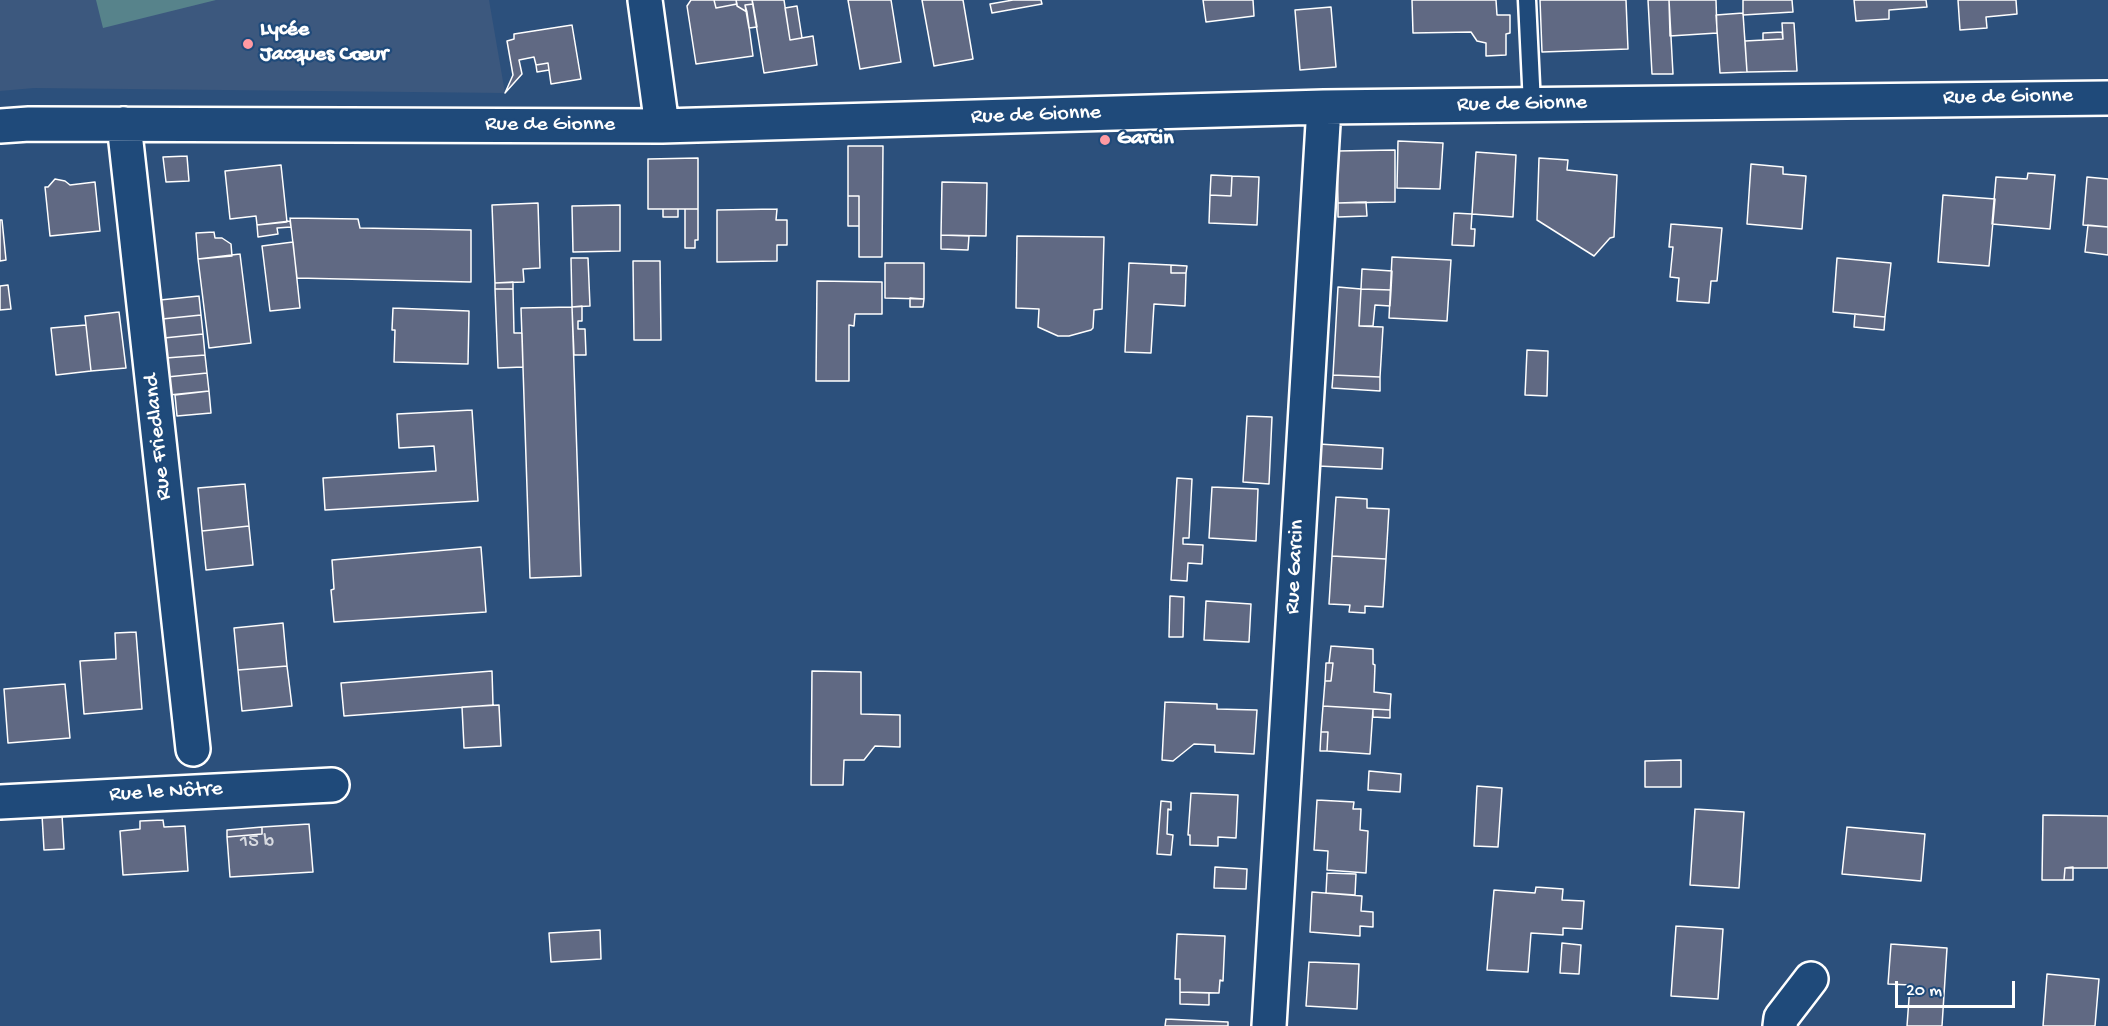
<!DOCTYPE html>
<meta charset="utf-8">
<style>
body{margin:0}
#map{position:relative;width:2108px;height:1026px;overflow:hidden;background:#2c507c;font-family:"Gochi Hand",sans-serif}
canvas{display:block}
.scale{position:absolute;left:1895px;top:981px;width:120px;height:27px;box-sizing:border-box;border:3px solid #fff;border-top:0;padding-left:8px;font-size:18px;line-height:21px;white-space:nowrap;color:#fff;-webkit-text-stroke:4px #1f4a7a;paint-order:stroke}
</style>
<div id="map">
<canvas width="2108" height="1026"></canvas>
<div class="scale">20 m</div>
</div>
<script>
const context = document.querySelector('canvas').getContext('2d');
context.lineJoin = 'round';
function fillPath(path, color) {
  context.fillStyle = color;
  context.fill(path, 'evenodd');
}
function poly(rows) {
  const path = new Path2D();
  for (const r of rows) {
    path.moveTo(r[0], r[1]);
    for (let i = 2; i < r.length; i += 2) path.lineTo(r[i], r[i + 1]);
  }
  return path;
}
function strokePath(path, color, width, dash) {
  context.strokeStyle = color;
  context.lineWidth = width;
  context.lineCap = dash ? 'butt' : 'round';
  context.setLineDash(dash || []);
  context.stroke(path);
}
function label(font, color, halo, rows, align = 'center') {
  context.font = font + ' "Gochi Hand",sans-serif';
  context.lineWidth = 4.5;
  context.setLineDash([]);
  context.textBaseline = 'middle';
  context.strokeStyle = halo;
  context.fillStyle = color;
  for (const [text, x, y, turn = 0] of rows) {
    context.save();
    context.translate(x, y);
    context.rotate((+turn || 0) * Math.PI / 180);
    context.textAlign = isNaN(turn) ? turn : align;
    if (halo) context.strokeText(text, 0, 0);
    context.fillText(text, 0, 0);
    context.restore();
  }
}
fillPath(poly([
 [0,0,489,0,505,93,34,88,0,91]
]), '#3c587e');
fillPath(poly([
 [96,0,216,0,103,28]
]), '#57838b');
const building = poly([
 [691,0,714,0,716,8,737,4,737,6,747,12,753,56,696,64,687,6,691,0],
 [714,0,736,0,737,4,716,8,714,0],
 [736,0,752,0,753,4,745,5,747,12,737,6,736,0],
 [752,0,784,0,790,40,813,36,817,65,764,73,752,0],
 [848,0,891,0,901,62,860,69,848,0],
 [922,0,963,0,973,59,934,66,922,0],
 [1013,0,1041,0,1042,4,992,13,990,4,1013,0],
 [1203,0,1253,0,1254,16,1206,22,1203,0],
 [1412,0,1496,0,1497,15,1510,15,1510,33,1506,34,1506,55,1486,56,1486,43,1477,41,1471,32,1413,33,1412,0],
 [1540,0,1626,0,1628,49,1542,52,1540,0],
 [1648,0,1669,0,1673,74,1652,74,1648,0],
 [1669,0,1716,0,1717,33,1670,36,1669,0],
 [1743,0,1792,0,1793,12,1743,15,1743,0],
 [1854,0,1926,0,1927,7,1889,10,1889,19,1856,21,1854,0],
 [1958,0,2016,0,2017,14,1986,17,1987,28,1960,30,1958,0],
 [753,4,757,27,749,28,745,5,753,4],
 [797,6,802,38,790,40,785,8,797,6],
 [1331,7,1336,67,1300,70,1295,10,1331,7],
 [1743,13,1747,72,1720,73,1716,15,1743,13],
 [1782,23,1794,23,1797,71,1747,72,1745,41,1783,39,1782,23],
 [572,25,581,79,551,84,548,63,536,65,534,57,519,60,522,74,505,93,513,75,507,41,514,39,514,34,572,25],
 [1782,32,1783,39,1763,40,1763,33,1782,32],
 [548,63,549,70,537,72,536,65,548,63],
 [1398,141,1443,143,1440,189,1397,188,1398,141],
 [848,146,883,146,882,257,859,257,859,196,848,196,848,146],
 [1395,150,1395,202,1338,203,1337,151,1395,150],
 [1476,152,1516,155,1513,217,1472,214,1476,152],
 [187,156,189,181,166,182,163,157,187,156],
 [698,158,698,209,648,209,648,159,698,158],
 [1539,158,1568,160,1567,170,1617,175,1614,237,1610,238,1594,256,1537,220,1539,158],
 [1751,164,1783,167,1783,174,1806,176,1802,229,1747,224,1751,164],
 [281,165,287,222,257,225,256,216,230,219,225,171,281,165],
 [2028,173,2055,175,2050,229,1992,224,1996,177,2027,179,2028,173],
 [1211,175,1232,176,1231,196,1210,195,1211,175],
 [1232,176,1259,177,1257,225,1209,223,1210,195,1231,196,1232,176],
 [2087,177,2108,179,2108,227,2083,225,2087,177],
 [55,179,65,181,70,185,95,182,100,231,50,236,45,187,48,187,55,179],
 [942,182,987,183,986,236,941,235,942,182],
 [1943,195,1995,199,1989,266,1938,262,1943,195],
 [848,196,859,196,859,226,848,226,848,196],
 [1366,202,1367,216,1338,217,1338,203,1366,202],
 [538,203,540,268,523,269,524,282,495,283,492,205,538,203],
 [620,205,620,251,573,252,572,206,620,205],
 [663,209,678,209,678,217,663,217,663,209],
 [685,209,698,209,698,240,695,240,695,248,685,248,685,209],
 [777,209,776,220,787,220,787,245,777,245,777,261,717,262,717,210,777,209],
 [1454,213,1472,214,1471,229,1475,229,1474,246,1452,245,1454,213],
 [290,218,358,219,360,228,471,230,471,282,297,278,290,218],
 [0,220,2,220,6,260,0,261,0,220],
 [290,221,291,227,277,228,278,234,258,237,257,225,290,221],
 [1671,224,1722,228,1717,281,1711,281,1709,303,1677,301,1679,278,1670,277,1673,247,1669,247,1671,224],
 [2088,225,2108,227,2108,255,2085,252,2088,225],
 [214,232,215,238,222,238,231,244,232,256,198,259,196,233,214,232],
 [941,235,969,236,968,250,941,249,941,235],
 [1017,236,1104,237,1102,309,1094,310,1093,328,1091,330,1069,336,1058,336,1038,327,1039,309,1016,308,1017,236],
 [293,242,300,308,270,311,262,246,293,242],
 [240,254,251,343,209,348,198,259,240,254],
 [1392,257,1451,260,1447,321,1389,318,1392,257],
 [571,258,588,258,590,306,572,307,571,258],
 [1837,258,1891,263,1885,317,1833,312,1837,258],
 [633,261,660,261,661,340,634,340,633,261],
 [885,263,924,263,924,299,885,298,885,263],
 [1129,263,1171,265,1171,273,1186,273,1185,306,1154,304,1151,353,1125,352,1129,263],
 [1171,265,1187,266,1186,273,1171,273,1171,265],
 [1362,269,1392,271,1391,290,1361,289,1362,269],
 [817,281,882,282,882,314,855,314,854,326,849,325,849,381,816,381,817,281],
 [513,282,513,289,495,289,495,283,513,282],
 [8,285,11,309,0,310,0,286,8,285],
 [1338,287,1361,289,1359,326,1383,327,1380,377,1333,375,1338,287],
 [495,289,513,289,514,333,522,333,523,367,498,368,495,289],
 [1361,289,1391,290,1390,306,1375,305,1373,326,1359,326,1361,289],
 [199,296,201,315,162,319,160,300,199,296],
 [910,298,924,299,923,307,910,307,910,298],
 [582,306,582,321,578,321,578,329,585,329,586,355,574,355,572,307,582,306],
 [572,307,581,576,530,578,521,308,572,307],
 [393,308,469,311,468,364,394,362,395,330,392,330,393,308],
 [119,312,126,368,91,371,85,316,119,312],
 [1855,314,1885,317,1884,330,1854,327,1855,314],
 [201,315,203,334,164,338,162,319,201,315],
 [86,325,91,371,56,375,51,328,86,325],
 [203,334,205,355,166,358,164,338,203,334],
 [1527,350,1548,351,1547,396,1525,395,1527,350],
 [205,355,207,373,167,377,166,358,205,355],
 [207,373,209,391,169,395,167,377,207,373],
 [1333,375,1380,377,1380,391,1332,388,1333,375],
 [209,391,211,413,177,416,175,395,209,391],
 [472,410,478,501,325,510,323,478,436,471,434,446,399,448,397,414,472,410],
 [1247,416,1272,417,1269,484,1243,482,1247,416],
 [1319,444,1383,448,1382,469,1318,466,1319,444],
 [1177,478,1192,479,1189,538,1183,538,1183,544,1203,545,1202,564,1188,563,1187,581,1171,580,1177,478],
 [245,484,249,526,202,531,198,488,245,484],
 [1212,487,1258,489,1256,541,1209,538,1212,487],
 [1336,497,1367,499,1367,508,1389,509,1386,559,1332,556,1336,497],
 [249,526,253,565,206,570,202,531,249,526],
 [481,547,486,612,334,622,331,590,334,589,332,560,481,547],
 [1332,556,1386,559,1383,607,1365,606,1365,613,1349,612,1350,605,1329,604,1332,556],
 [1170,596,1184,597,1183,637,1169,637,1170,596],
 [1206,601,1251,604,1249,642,1204,640,1206,601],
 [283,623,287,666,238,670,234,628,283,623],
 [136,632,142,709,84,714,80,661,116,659,115,633,136,632],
 [1331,646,1373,649,1373,664,1375,665,1374,692,1391,694,1390,710,1323,706,1325,681,1331,681,1333,663,1329,663,1331,646],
 [1326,663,1333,663,1331,681,1325,681,1326,663],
 [287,666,292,706,242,711,238,670,287,666],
 [492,671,493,705,344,716,341,683,492,671],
 [812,671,861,672,861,714,900,715,900,747,875,746,864,760,844,760,843,785,811,785,812,671],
 [65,684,70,738,8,743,4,689,65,684],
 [1165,702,1217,704,1217,709,1257,710,1254,754,1215,752,1215,745,1194,744,1173,761,1162,760,1165,702],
 [499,705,501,746,464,748,462,707,499,705],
 [1323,706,1373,709,1370,754,1327,751,1328,732,1321,732,1323,706],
 [1373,709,1390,710,1390,718,1373,717,1373,709],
 [1321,732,1328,732,1327,751,1320,751,1321,732],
 [1681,760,1681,787,1645,787,1645,761,1681,760],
 [1369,771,1401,774,1400,792,1368,790,1369,771],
 [1477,786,1502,788,1498,847,1474,846,1477,786],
 [1191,793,1238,795,1236,838,1218,837,1218,846,1190,845,1190,835,1188,835,1191,793],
 [1317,800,1354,802,1353,809,1361,809,1360,830,1368,831,1366,873,1327,870,1328,851,1314,850,1317,800],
 [1161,801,1171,802,1171,810,1168,809,1167,834,1173,835,1171,855,1157,854,1161,801],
 [1695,809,1744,812,1739,888,1690,885,1695,809],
 [42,815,62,815,64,849,44,850,42,815],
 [2043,815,2108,816,2108,868,2065,868,2064,880,2042,880,2043,815],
 [163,820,164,827,185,826,188,871,123,875,120,831,140,829,140,821,163,820],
 [309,824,313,872,230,877,227,837,262,834,262,827,309,824],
 [262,827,262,834,227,837,227,830,262,827],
 [1847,827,1925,834,1921,881,1842,874,1847,827],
 [1215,867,1247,869,1246,889,1214,888,1215,867],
 [2073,867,2073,880,2064,880,2065,868,2073,867],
 [1327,873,1356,874,1355,895,1326,893,1327,873],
 [1536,887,1563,889,1562,900,1584,901,1582,929,1563,928,1563,935,1531,933,1528,972,1487,970,1494,890,1535,893,1536,887],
 [1312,892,1362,896,1361,911,1373,912,1373,927,1360,926,1360,936,1310,932,1312,892],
 [1676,926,1723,929,1718,999,1671,996,1676,926],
 [600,930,601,959,551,962,549,933,600,930],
 [1177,934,1225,936,1223,981,1220,980,1219,993,1180,992,1180,979,1175,979,1177,934],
 [1562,943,1581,945,1579,974,1560,973,1562,943],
 [1891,944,1947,948,1942,1026,1907,1026,1910,985,1888,984,1891,944],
 [1309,962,1359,964,1357,1009,1306,1006,1309,962],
 [2047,974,2099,979,2095,1026,2043,1026,2047,974],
 [1180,992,1209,993,1209,1005,1180,1004,1180,992],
 [1166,1019,1228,1022,1228,1026,1165,1026,1166,1019]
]);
fillPath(building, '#606983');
strokePath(building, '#fff', 1.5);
const service = poly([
 [1527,0,1532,105]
]);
const minor = poly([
 [645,0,662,126],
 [124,124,193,749],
 [0,126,29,124,662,126,1324,107,2108,98],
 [0,802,332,785],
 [1269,1026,1324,107],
 [1780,1026,1781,1018,1811,979]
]);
strokePath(service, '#fff', 21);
strokePath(minor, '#fff', 38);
strokePath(service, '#1f4a7a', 16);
strokePath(minor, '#1f4a7a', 33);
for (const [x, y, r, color] of [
 [248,44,6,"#ff9aa2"],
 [1105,140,6,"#ff9aa2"]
]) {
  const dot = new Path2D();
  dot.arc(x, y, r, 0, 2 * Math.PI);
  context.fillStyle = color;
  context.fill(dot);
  strokePath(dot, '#1f4a7a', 2);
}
label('20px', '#d7dae0', null, [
 ["15 b",257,843]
]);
label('bold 22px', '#fff', '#1f4a7a', [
 ["Lycée",260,31],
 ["Jacques Cœur",260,56],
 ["Garcin",1117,140]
], 'left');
label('22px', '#fff', '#1f4a7a', [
 ["Rue de Gionne",2008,98,-1],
 ["Rue de Gionne",1522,105,-1],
 ["Rue de Gionne",1036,116,-2],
 ["Rue de Gionne",550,126],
 ["Rue Friedland",159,437,-96],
 ["Rue Garcin",1296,567,-87],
 ["Rue le Nôtre",166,793,-3]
]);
</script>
